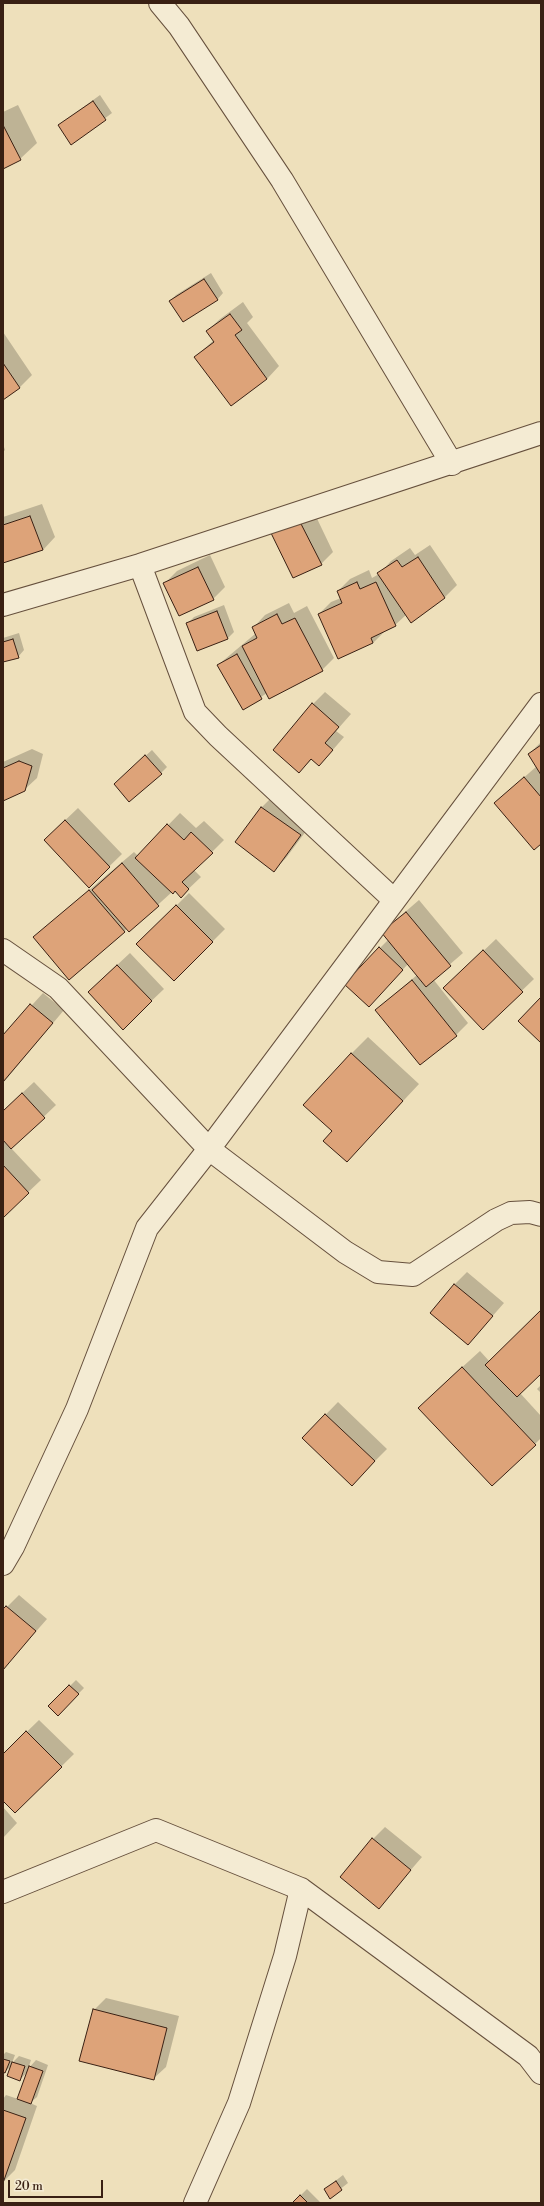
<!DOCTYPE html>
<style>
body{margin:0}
#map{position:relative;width:544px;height:2206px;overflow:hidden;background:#eee0bb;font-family:"Libre Bodoni",serif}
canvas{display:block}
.frame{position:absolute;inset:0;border:4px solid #392013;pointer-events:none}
.scale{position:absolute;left:8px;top:2180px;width:95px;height:18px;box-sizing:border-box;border:2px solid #392013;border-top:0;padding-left:5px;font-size:12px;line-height:14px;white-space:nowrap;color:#392013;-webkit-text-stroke:3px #f4ebd3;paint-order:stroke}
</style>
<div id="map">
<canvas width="544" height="2206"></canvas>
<div class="frame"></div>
<div class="scale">20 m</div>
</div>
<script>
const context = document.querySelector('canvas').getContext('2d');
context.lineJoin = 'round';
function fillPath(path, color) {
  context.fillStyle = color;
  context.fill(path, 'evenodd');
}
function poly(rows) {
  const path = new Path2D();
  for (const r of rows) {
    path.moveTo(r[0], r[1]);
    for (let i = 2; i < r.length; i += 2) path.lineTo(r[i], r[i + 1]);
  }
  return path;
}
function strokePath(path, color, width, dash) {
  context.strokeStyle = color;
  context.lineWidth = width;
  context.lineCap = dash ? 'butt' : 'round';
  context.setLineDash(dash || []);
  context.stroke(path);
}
fillPath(poly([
 [100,95,112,113,72,143,59,125],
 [18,105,37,143,20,159,3,168,3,112],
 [211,273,223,293,217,300,170,301,176,295],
 [243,302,253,317,247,323,279,366,267,379,195,357,214,340,207,331,220,319],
 [3,332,32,375,19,388,3,399],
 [3,444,5,450,3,452],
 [42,504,55,537,43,550,3,562,3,517],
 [311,506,333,552,321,564,272,532],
 [430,545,457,585,445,597,411,621,406,615,395,625,386,630,373,643,319,614,331,602,341,598,338,591,350,579,369,570,372,578,379,574,391,561,410,548,415,555],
 [210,555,225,587,213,599,165,583,177,571],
 [289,603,294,613,307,606,334,658,322,670,267,693,243,709,218,665,255,634,253,628,265,615],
 [224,605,234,632,228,638,188,623,194,617],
 [19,633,24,650,18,657,3,661,3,638],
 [325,692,351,714,336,731,344,737,331,752,312,759,299,772,313,704],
 [541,742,541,843,495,803,537,766,529,754],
 [32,749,43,754,37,778,24,790,3,800,3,762],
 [152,750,167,767,161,773,121,778],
 [274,795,312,823,286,858,274,870,236,842,262,807],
 [78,808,122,854,89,886,57,828],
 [180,813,196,828,204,821,224,840,194,870,201,877,181,896,175,890,172,892,129,931,127,928,124,932,34,937,134,852,138,856],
 [189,893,225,929,174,980,138,944],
 [419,900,463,953,433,979,468,1023,456,1035,376,1010,417,975,408,964,381,993,380,948,388,940,382,932],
 [496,939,534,979,483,1028,457,976],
 [130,953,164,989,123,1028,101,980],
 [43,993,64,1010,3,1083,3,1037],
 [368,1037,419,1084,347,1161,333,1131,351,1054],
 [34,1082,56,1105,11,1148,41,1180,3,1216,3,1111],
 [467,1272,504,1303,468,1344,455,1284],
 [541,1311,541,1372,520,1393,541,1416,541,1438,535,1444,436,1391,480,1351,490,1362],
 [541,1385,541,1393,537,1389],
 [338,1402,387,1449,364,1472,303,1438],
 [19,1595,47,1619,3,1669,3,1611],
 [76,1680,84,1688,58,1715,50,1706],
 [39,1720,74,1754,15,1812,3,1799,3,1755],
 [3,1807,17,1823,3,1838],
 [385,1827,422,1857,378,1908,373,1839],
 [106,1998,179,2016,166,2067,153,2079,94,2010],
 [6,2052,15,2055,12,2063,19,2056,31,2060,28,2069,36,2060,48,2065,37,2097,30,2103,37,2106,15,2170,3,2182,3,2099,6,2095,18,2099,28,2071,20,2080,12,2065,5,2072,3,2071,3,2055],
 [343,2175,348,2183,330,2197,325,2189],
 [307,2189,321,2203,293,2203]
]), '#0003');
const building = poly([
 [93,101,106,120,71,145,58,125,93,101],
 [3,125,21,160,3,169,3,125],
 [204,279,218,300,183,322,169,301,204,279],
 [230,314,242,330,235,335,267,379,231,406,194,357,214,342,206,331,230,314],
 [3,363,20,388,3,400,3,363],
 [30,516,43,550,3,563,3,525,30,516],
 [298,518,322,565,293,578,270,531,298,518],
 [418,557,445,598,411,623,377,573,397,560,402,567,418,557],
 [198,567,214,600,179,616,163,583,198,567],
 [357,582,360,589,376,582,396,626,371,638,373,643,338,659,318,614,342,603,337,591,357,582],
 [217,611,228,639,197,651,186,623,217,611],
 [277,614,282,624,295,618,323,671,269,699,242,646,257,638,252,627,277,614],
 [13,639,19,658,3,662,3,642,13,639],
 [237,654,262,699,243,710,217,665,237,654],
 [312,703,339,727,325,743,333,750,319,766,311,759,299,773,273,750,312,703],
 [541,745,541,775,528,754,541,745],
 [145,755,162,774,129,802,114,784,145,755],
 [19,761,32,766,25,791,3,801,3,768,19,761],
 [524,777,541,797,541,844,534,850,494,803,524,777],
 [261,807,301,835,274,872,235,842,261,807],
 [65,820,110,867,89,888,44,840,65,820],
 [167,824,184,840,191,832,213,853,182,882,189,889,181,898,175,891,173,894,135,858,167,824],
 [122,863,159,906,129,932,92,890,122,863],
 [89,890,125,932,69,980,33,937,89,890],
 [176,905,213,942,174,981,136,944,176,905],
 [406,912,451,966,426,987,381,932,406,912],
 [379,947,403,970,369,1007,344,984,379,947],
 [483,950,523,992,483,1030,443,988,483,950],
 [117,965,152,1001,123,1030,88,992,117,965],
 [412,980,457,1036,420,1065,375,1010,412,980],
 [541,997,541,1043,518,1021,541,997],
 [30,1004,53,1023,3,1082,3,1035,30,1004],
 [351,1053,403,1101,347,1162,323,1141,332,1131,303,1105,351,1053],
 [22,1093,45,1118,11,1149,3,1140,3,1111,22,1093],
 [3,1165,29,1193,3,1218,3,1165],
 [454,1284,493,1316,468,1345,430,1313,454,1284],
 [541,1310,541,1374,517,1397,485,1365,541,1310],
 [462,1367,536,1445,492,1486,418,1408,462,1367],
 [325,1414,375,1461,352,1486,302,1438,325,1414],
 [6,1606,36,1631,3,1670,3,1609,6,1606],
 [69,1685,79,1694,58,1716,48,1706,69,1685],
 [26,1731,62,1767,15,1813,3,1801,3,1754,26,1731],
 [372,1838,411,1870,379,1909,340,1877,372,1838],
 [93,2009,167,2028,154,2080,79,2061,93,2009],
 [3,2059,10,2061,5,2073,3,2072,3,2059],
 [12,2062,25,2066,20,2081,7,2076,12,2062],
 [29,2066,43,2071,31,2104,17,2099,29,2066],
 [3,2110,26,2118,3,2183,3,2110],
 [336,2181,342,2190,330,2199,324,2189,336,2181],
 [300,2195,308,2203,292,2203,300,2195]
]);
fillPath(building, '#dda379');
strokePath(building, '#392013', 1);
const street = poly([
 [160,3,179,26,282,180,452,464],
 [140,565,195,712,218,736,393,899],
 [3,605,140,565,541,433],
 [3,950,58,988,209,1149,345,1252,378,1272,413,1275,496,1220,511,1213,530,1212,541,1215],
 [3,1564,13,1547,77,1409,147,1228,209,1149,541,704],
 [3,1892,156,1830,301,1889,528,2056,541,2073],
 [195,2203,239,2103,285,1956,301,1889]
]);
strokePath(street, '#66503d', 24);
strokePath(street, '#f4ebd3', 22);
</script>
